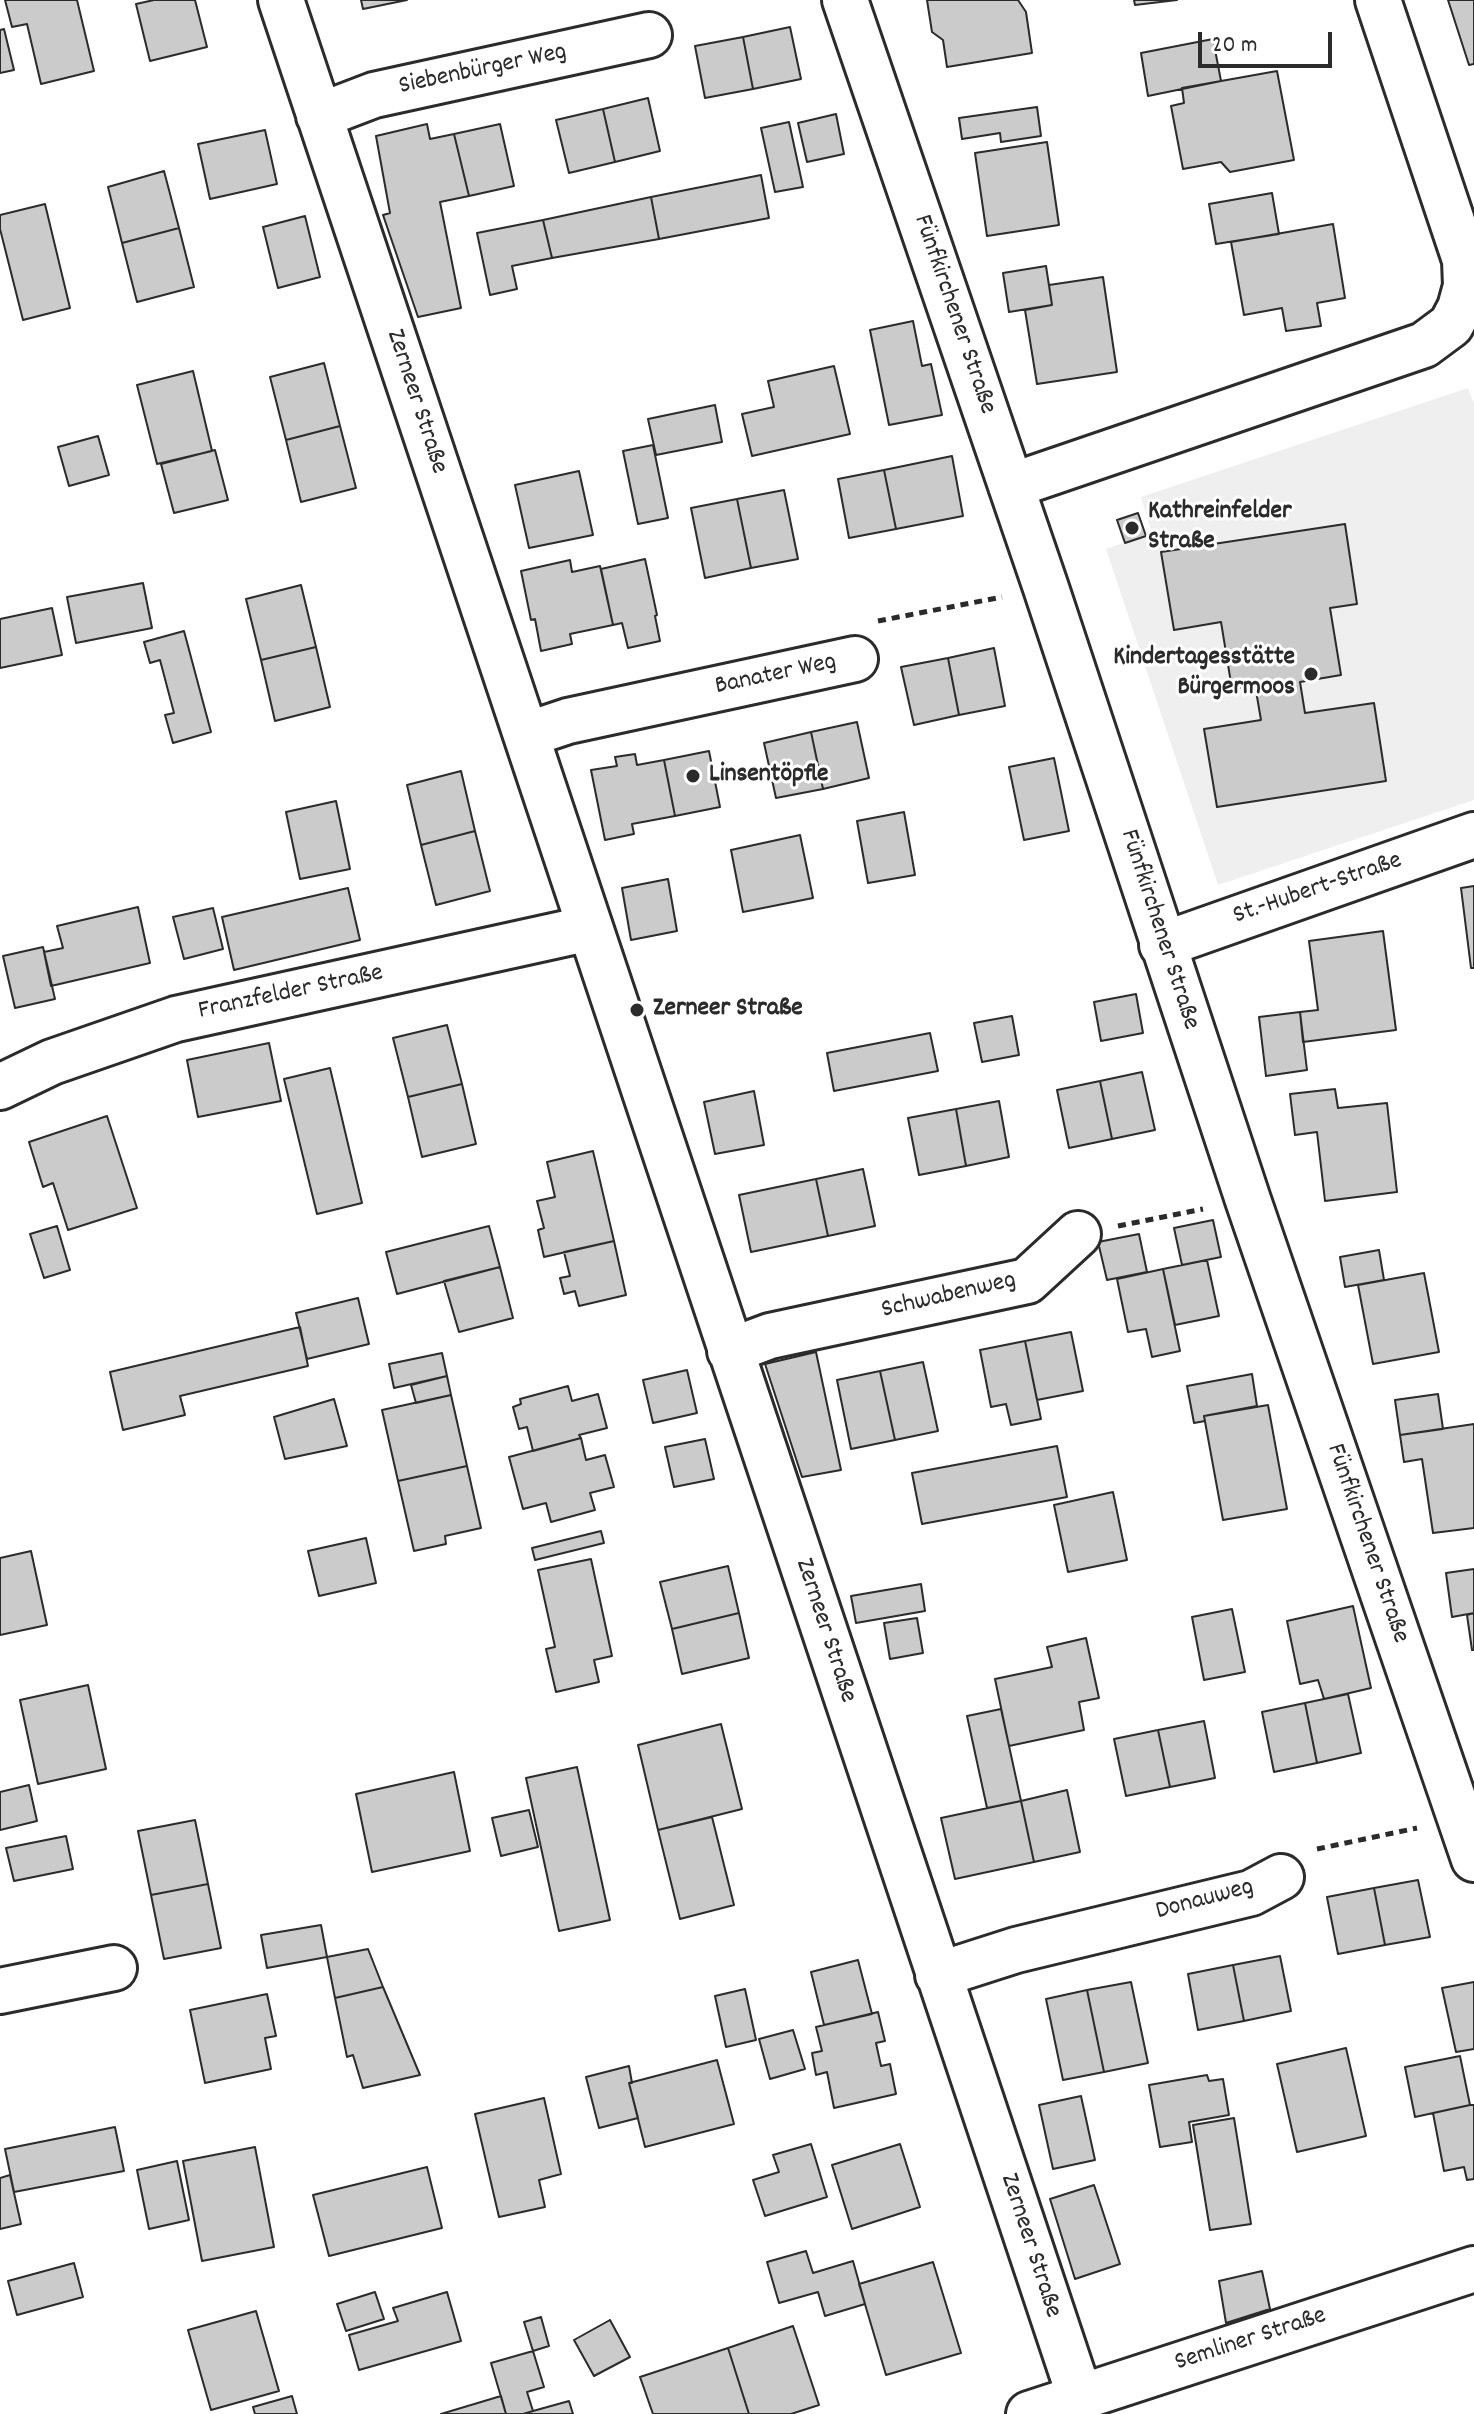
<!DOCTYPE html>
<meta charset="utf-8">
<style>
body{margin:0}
#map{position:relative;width:1474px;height:2414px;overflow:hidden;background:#fff;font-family:Dekko,sans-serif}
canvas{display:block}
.scale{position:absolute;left:1198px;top:32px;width:134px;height:36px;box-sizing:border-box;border:4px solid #2b2b2b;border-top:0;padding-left:10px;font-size:24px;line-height:28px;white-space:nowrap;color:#2b2b2b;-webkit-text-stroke:6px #fff;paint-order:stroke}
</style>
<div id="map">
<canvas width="1474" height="2414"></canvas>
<div class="scale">20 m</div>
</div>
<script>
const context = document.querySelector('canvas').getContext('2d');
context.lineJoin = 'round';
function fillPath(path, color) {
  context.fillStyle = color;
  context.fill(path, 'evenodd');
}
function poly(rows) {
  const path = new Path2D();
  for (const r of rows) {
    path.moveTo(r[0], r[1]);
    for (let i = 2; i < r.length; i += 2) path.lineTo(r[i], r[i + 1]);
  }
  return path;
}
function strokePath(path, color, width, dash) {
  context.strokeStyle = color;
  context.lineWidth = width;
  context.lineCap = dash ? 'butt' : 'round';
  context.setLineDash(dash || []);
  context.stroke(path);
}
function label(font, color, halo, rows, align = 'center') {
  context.font = font + ' Dekko,sans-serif';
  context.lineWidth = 6;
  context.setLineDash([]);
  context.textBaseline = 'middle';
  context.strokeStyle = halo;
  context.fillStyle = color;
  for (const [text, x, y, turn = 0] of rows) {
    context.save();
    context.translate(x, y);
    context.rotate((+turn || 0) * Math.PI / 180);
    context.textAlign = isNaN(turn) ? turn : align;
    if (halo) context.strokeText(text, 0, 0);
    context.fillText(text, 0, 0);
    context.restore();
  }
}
fillPath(poly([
 [1468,388,1474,404,1474,800,1218,885,1106,549,1152,533,1141,497]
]), '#efefef');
const building = poly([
 [5,0,77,0,94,71,41,84,27,24,12,27,5,0],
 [154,0,195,0,207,47,150,61,136,4,154,0],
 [361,0,407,0,363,9,361,0],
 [927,0,1018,0,1026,12,1032,53,947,67,943,40,932,32,927,0],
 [1134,0,1177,0,1135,5,1134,0],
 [1448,0,1474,0,1474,64,1469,65,1448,0],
 [790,27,801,79,753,89,743,37,790,27],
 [4,29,14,70,0,73,0,30,4,29],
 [743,37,753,89,705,98,695,46,743,37],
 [1213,39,1221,81,1148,96,1141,53,1213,39],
 [1277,71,1294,160,1230,172,1221,162,1183,169,1171,106,1184,103,1182,88,1277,71],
 [648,98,660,151,615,162,603,109,648,98],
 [1037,107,1041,136,1001,142,1000,133,962,139,959,118,1037,107],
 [603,109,615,162,569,173,556,120,603,109],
 [836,114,844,154,807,162,798,123,836,114],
 [789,122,803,187,775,192,761,128,789,122],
 [427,124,430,139,454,134,469,196,440,202,461,308,418,317,383,215,390,213,376,136,427,124],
 [500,124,514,186,469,196,454,134,500,124],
 [265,130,277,184,210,199,198,144,265,130],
 [1047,142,1059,225,987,236,975,153,1047,142],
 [164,171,179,228,122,243,108,187,164,171],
 [761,175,769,218,659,239,651,197,761,175],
 [1272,193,1279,234,1216,244,1209,204,1272,193],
 [651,197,659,239,552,258,543,220,651,197],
 [45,204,70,308,23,320,0,229,0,215,45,204],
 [305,216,320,277,278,288,263,227,305,216],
 [543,220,552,258,512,266,517,289,490,295,477,233,543,220],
 [1333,224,1345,298,1317,303,1321,326,1286,331,1282,308,1244,315,1231,242,1333,224],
 [179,228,194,287,137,302,122,243,179,228],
 [1046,266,1052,305,1009,312,1003,273,1046,266],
 [1103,277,1117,372,1037,384,1025,310,1052,305,1049,285,1103,277],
 [913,321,922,366,931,364,942,415,889,425,870,330,913,321],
 [324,363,340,426,286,440,270,377,324,363],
 [834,366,850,434,752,456,742,414,774,407,768,381,834,366],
 [193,371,212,451,157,464,137,385,193,371],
 [715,405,722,442,656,455,648,419,715,405],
 [340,426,356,488,301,502,286,440,340,426],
 [98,436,109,475,69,486,58,447,98,436],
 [653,445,668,518,638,524,623,451,653,445],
 [215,450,228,500,174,513,161,464,215,450],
 [952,456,963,516,896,529,884,470,952,456],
 [884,470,896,529,849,538,838,479,884,470],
 [579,471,593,535,529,548,515,485,579,471],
 [784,490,798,559,751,568,737,499,784,490],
 [737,499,751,568,705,578,691,508,737,499],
 [1138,513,1146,536,1125,543,1117,520,1138,513],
 [1345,524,1357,604,1330,608,1341,675,1300,682,1305,713,1374,703,1386,781,1217,807,1204,729,1261,720,1255,685,1232,689,1221,622,1174,630,1161,552,1345,524],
 [645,559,657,615,655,616,660,641,628,648,622,623,613,625,601,569,645,559],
 [570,560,572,572,600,566,613,625,570,634,572,644,541,651,535,619,531,620,521,571,570,560],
 [143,583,152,628,76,643,67,597,143,583],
 [301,585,316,647,261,660,246,599,301,585],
 [52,608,62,655,0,668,0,619,52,608],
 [184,631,211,732,173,743,165,715,174,713,160,660,150,663,144,642,184,631],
 [316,647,330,707,275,721,261,660,316,647],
 [994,648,1005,706,959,715,948,658,994,648],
 [948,658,959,715,914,725,901,667,948,658],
 [857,722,869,778,823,789,811,732,857,722],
 [811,732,823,789,776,798,764,743,811,732],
 [709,751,720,807,675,816,664,760,709,751],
 [635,754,637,765,664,760,675,816,632,824,634,834,605,840,591,770,617,766,615,757,635,754],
 [1054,758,1069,831,1024,840,1009,767,1054,758],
 [461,771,475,831,421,845,407,785,461,771],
 [336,801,350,869,300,879,286,812,336,801],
 [904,812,915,875,868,883,857,821,904,812],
 [475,831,490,891,436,905,421,845,475,831],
 [800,835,813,898,743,912,731,850,800,835],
 [668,879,677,931,631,940,622,888,668,879],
 [1474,886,1474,968,1471,968,1461,888,1474,886],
 [348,888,360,940,234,970,222,917,348,888],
 [138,907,150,963,51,986,44,952,63,948,57,926,138,907],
 [213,908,223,949,184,959,173,917,213,908],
 [1383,931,1396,1030,1303,1042,1300,1012,1318,1010,1309,941,1383,931],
 [43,947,55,999,15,1008,3,956,43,947],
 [1136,994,1143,1033,1101,1041,1094,1002,1136,994],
 [1300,1012,1307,1070,1266,1076,1259,1017,1300,1012],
 [1012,1016,1019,1055,982,1062,974,1023,1012,1016],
 [447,1025,462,1084,408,1097,393,1038,447,1025],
 [930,1033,938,1071,834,1091,827,1053,930,1033],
 [269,1043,281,1101,198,1117,187,1060,269,1043],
 [330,1068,362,1203,317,1214,284,1079,330,1068],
 [1142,1072,1155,1130,1112,1139,1100,1081,1142,1072],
 [1100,1081,1112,1139,1069,1148,1057,1090,1100,1081],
 [462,1084,476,1144,422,1157,408,1097,462,1084],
 [1335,1089,1338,1108,1387,1103,1397,1192,1325,1201,1317,1132,1295,1135,1290,1094,1335,1089],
 [754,1091,764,1145,715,1154,704,1102,754,1091],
 [999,1101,1009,1157,966,1166,956,1109,999,1101],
 [956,1109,966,1166,919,1175,908,1118,956,1109],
 [107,1116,137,1208,68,1230,53,1183,43,1187,29,1142,107,1116],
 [593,1151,614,1241,544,1257,538,1230,544,1228,537,1201,555,1197,547,1162,593,1151],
 [863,1169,875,1226,828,1236,816,1179,863,1169],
 [816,1179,828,1236,751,1252,739,1195,816,1179],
 [1213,1220,1221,1257,1182,1265,1174,1228,1213,1220],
 [57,1226,70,1270,44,1278,30,1234,57,1226],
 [489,1226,500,1267,397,1294,386,1252,489,1226],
 [1139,1234,1147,1272,1107,1280,1098,1242,1139,1234],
 [614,1241,626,1295,579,1306,575,1291,564,1294,560,1278,570,1276,564,1252,614,1241],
 [1379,1250,1384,1280,1345,1287,1340,1257,1379,1250],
 [1207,1260,1219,1316,1175,1325,1163,1269,1207,1260],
 [500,1267,513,1318,459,1332,444,1281,500,1267],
 [1163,1269,1180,1351,1152,1357,1146,1329,1128,1332,1117,1279,1163,1269],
 [1424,1273,1439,1352,1373,1364,1358,1285,1424,1273],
 [358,1298,369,1344,307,1359,296,1313,358,1298],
 [300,1327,308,1366,180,1396,185,1415,123,1430,110,1372,300,1327],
 [1071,1332,1083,1391,1037,1400,1025,1341,1071,1332],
 [1025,1341,1041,1419,1011,1425,1006,1404,991,1407,980,1350,1025,1341],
 [816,1352,841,1470,802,1477,765,1364,816,1352],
 [442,1353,447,1376,394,1388,389,1364,442,1353],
 [923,1362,938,1431,895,1440,880,1371,923,1362],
 [687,1370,697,1413,653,1423,643,1380,687,1370],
 [880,1371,895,1440,851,1449,837,1380,880,1371],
 [1252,1374,1257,1406,1204,1416,1205,1421,1194,1423,1187,1386,1252,1374],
 [447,1376,451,1395,416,1403,411,1385,447,1376],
 [568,1386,572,1401,598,1394,607,1428,579,1435,581,1438,533,1451,527,1427,519,1429,513,1407,521,1404,520,1399,568,1386],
 [1438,1394,1443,1429,1400,1435,1395,1400,1438,1394],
 [451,1395,467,1466,398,1481,382,1410,451,1395],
 [334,1399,347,1446,285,1459,274,1417,334,1399],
 [1268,1405,1287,1509,1223,1520,1204,1416,1268,1405],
 [1474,1424,1474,1528,1433,1533,1422,1459,1404,1462,1400,1435,1474,1424],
 [581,1438,586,1460,605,1455,614,1487,590,1493,595,1510,551,1522,546,1503,523,1509,509,1457,581,1438],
 [705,1439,714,1479,674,1487,665,1447,705,1439],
 [1057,1446,1067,1497,922,1524,912,1473,1057,1446],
 [467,1466,481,1528,445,1536,446,1544,414,1551,398,1481,467,1466],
 [1113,1492,1127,1560,1068,1572,1054,1505,1113,1492],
 [601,1531,604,1543,535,1560,532,1548,601,1531],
 [366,1538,376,1583,319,1596,308,1551,366,1538],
 [31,1551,47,1625,0,1635,0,1558,31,1551],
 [591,1559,612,1656,594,1660,599,1682,556,1692,546,1649,555,1647,538,1570,591,1559],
 [728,1566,739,1613,672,1629,660,1582,728,1566],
 [1474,1569,1474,1613,1452,1617,1446,1573,1474,1569],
 [921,1584,925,1611,856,1623,851,1596,921,1584],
 [1353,1606,1371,1688,1324,1699,1318,1680,1300,1684,1287,1621,1353,1606],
 [1232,1609,1245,1672,1204,1680,1192,1617,1232,1609],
 [739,1613,749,1658,682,1674,672,1629,739,1613],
 [1474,1613,1474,1650,1472,1650,1467,1615,1474,1613],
 [917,1618,923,1653,890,1659,884,1623,917,1618],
 [1086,1638,1099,1698,1079,1702,1084,1730,1009,1746,995,1679,1052,1667,1047,1647,1086,1638],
 [88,1685,106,1769,38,1784,20,1700,88,1685],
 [1348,1694,1361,1753,1317,1763,1305,1703,1348,1694],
 [1305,1703,1317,1763,1274,1772,1262,1712,1305,1703],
 [1001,1709,1021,1801,987,1808,967,1716,1001,1709],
 [1204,1721,1215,1778,1170,1787,1158,1730,1204,1721],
 [721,1724,742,1809,658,1830,638,1745,721,1724],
 [1158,1730,1170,1787,1126,1796,1114,1739,1158,1730],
 [577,1767,610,1920,559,1931,526,1778,577,1767],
 [454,1772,470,1851,372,1872,356,1794,454,1772],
 [29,1785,37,1821,0,1830,0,1792,29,1785],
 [1067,1790,1080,1852,1034,1862,1021,1801,1067,1790],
 [1021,1801,1034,1862,955,1879,941,1818,1021,1801],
 [529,1810,538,1847,501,1856,492,1818,529,1810],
 [712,1817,734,1905,680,1919,658,1830,712,1817],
 [195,1820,208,1884,151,1895,138,1831,195,1820],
 [66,1836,73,1869,14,1881,6,1848,66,1836],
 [1418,1880,1430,1937,1385,1945,1374,1888,1418,1880],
 [208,1884,221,1948,164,1959,151,1895,208,1884],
 [1374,1888,1385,1945,1338,1954,1327,1897,1374,1888],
 [321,1925,327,1957,267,1968,261,1935,321,1925],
 [368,1949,383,1987,335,1998,327,1957,368,1949],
 [1280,1956,1291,2011,1244,2021,1233,1965,1280,1956],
 [858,1960,872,2014,824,2025,811,1972,858,1960],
 [1233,1965,1244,2021,1198,2030,1188,1974,1233,1965],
 [1131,1982,1148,2063,1104,2072,1087,1990,1131,1982],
 [1474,1982,1474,2049,1456,2052,1442,1988,1474,1982],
 [383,1987,420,2075,363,2088,353,2055,347,2057,335,1998,383,1987],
 [745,1989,756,2040,726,2047,715,1996,745,1989],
 [1087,1990,1104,2072,1063,2080,1046,1999,1087,1990],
 [267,1994,276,2036,265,2038,271,2069,205,2083,190,2010,267,1994],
 [878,2012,885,2041,876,2043,881,2066,890,2064,896,2094,834,2108,827,2072,816,2075,812,2053,822,2051,816,2027,878,2012],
 [793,2030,805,2069,770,2079,759,2039,793,2030],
 [1346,2048,1366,2136,1297,2152,1277,2064,1346,2048],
 [1460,2056,1470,2105,1415,2117,1405,2067,1460,2056],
 [717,2060,734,2124,645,2147,629,2083,717,2060],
 [629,2066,632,2083,629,2083,638,2118,599,2128,586,2077,629,2066],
 [1207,2075,1209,2081,1223,2079,1229,2115,1189,2122,1192,2142,1160,2147,1149,2085,1207,2075],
 [1081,2096,1095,2160,1053,2169,1039,2105,1081,2096],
 [544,2098,561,2174,539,2180,545,2207,499,2217,475,2114,544,2098],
 [1470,2105,1474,2105,1474,2179,1467,2180,1464,2167,1444,2171,1433,2113,1470,2105],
 [1234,2118,1251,2224,1210,2230,1193,2125,1234,2118],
 [115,2127,124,2171,14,2192,5,2149,115,2127],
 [811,2144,827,2197,765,2216,753,2180,779,2172,773,2155,811,2144],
 [900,2144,920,2207,852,2229,832,2165,900,2144],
 [255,2147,274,2247,202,2261,183,2161,255,2147],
 [177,2161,189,2220,149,2229,137,2170,177,2161],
 [427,2167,442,2228,329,2256,313,2195,427,2167],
 [10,2175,21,2224,0,2229,0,2178,10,2175],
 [1094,2185,1120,2264,1075,2279,1050,2199,1094,2185],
 [806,2251,813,2273,853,2261,865,2304,825,2316,818,2292,779,2303,767,2262,806,2251],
 [933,2262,961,2353,886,2375,859,2284,933,2262],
 [74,2263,83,2297,17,2315,8,2281,74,2263],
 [1262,2271,1270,2309,1226,2323,1219,2281,1262,2271],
 [375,2292,384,2319,346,2331,337,2304,375,2292],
 [447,2292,461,2341,359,2370,349,2335,398,2321,393,2308,447,2292],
 [256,2311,279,2391,211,2410,188,2330,256,2311],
 [541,2317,549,2346,533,2351,524,2322,541,2317],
 [610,2320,630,2357,594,2376,574,2340,610,2320],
 [793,2326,819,2405,791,2414,749,2414,728,2348,793,2326],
 [728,2348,749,2414,653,2414,640,2377,728,2348],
 [533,2351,544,2387,527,2392,533,2411,523,2414,506,2414,491,2363,533,2351],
 [292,2396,297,2414,255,2414,253,2407,292,2396],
 [501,2396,506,2414,441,2414,501,2396],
 [569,2401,573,2414,523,2414,533,2411,569,2401]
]);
fillPath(building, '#cbcbcb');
strokePath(building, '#2b2b2b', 2);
const street = poly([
 [281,0,1080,2397],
 [845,0,1046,588,1248,1200,1474,1859],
 [319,116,374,95,649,35],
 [1011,486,1424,345,1451,325,1460,308,1466,286,1465,260,1378,0],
 [526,735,568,721,855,659],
 [1162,945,1474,835],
 [0,1087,52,1062,176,1019,590,928],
 [730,1351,770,1336,1027,1281,1078,1234],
 [938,1975,1016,1950,1251,1893,1281,1877],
 [0,1991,114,1968],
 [1029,2414,1474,2269]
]);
strokePath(street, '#2b2b2b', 50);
strokePath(poly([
 [878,621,1002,597],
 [1118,1226,1203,1209],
 [1317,1849,1417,1828]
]), '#2b2b2b', 5, [8, 6]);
strokePath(street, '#fff', 44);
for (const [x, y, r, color] of [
 [1132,528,8,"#2b2b2b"],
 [1311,674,8,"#2b2b2b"],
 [693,776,8,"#2b2b2b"],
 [637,1010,8,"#2b2b2b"]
]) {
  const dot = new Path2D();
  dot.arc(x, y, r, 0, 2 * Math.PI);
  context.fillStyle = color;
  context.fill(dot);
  strokePath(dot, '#fff', 3);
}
label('26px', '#2b2b2b', '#fff', [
 ["Siebenbürger Weg",483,71,-12],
 ["Fünfkirchener Straße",953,315,71],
 ["Zerneer Straße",415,402,72],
 ["Banater Weg",776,676,-12],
 ["St.-Hubert-Straße",1318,890,-19],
 ["Fünfkirchener Straße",1158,930,72],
 ["Franzfelder Straße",291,994,-12],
 ["Schwabenweg",949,1297,-13],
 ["Fünfkirchener Straße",1366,1544,71],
 ["Zerneer Straße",824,1631,72],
 ["Donauweg",1205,1901,-15],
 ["Zerneer Straße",1029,2246,72],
 ["Semliner Straße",1251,2341,-18]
]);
label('bold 26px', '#2b2b2b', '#fff', [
 ["Kathreinfelder",1148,513],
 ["Straße",1148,543],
 ["Kindertagesstätte",1295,659,"right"],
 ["Bürgermoos",1295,689,"right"],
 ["Linsentöpfle",709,776],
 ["Zerneer Straße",653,1010]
], 'left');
</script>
